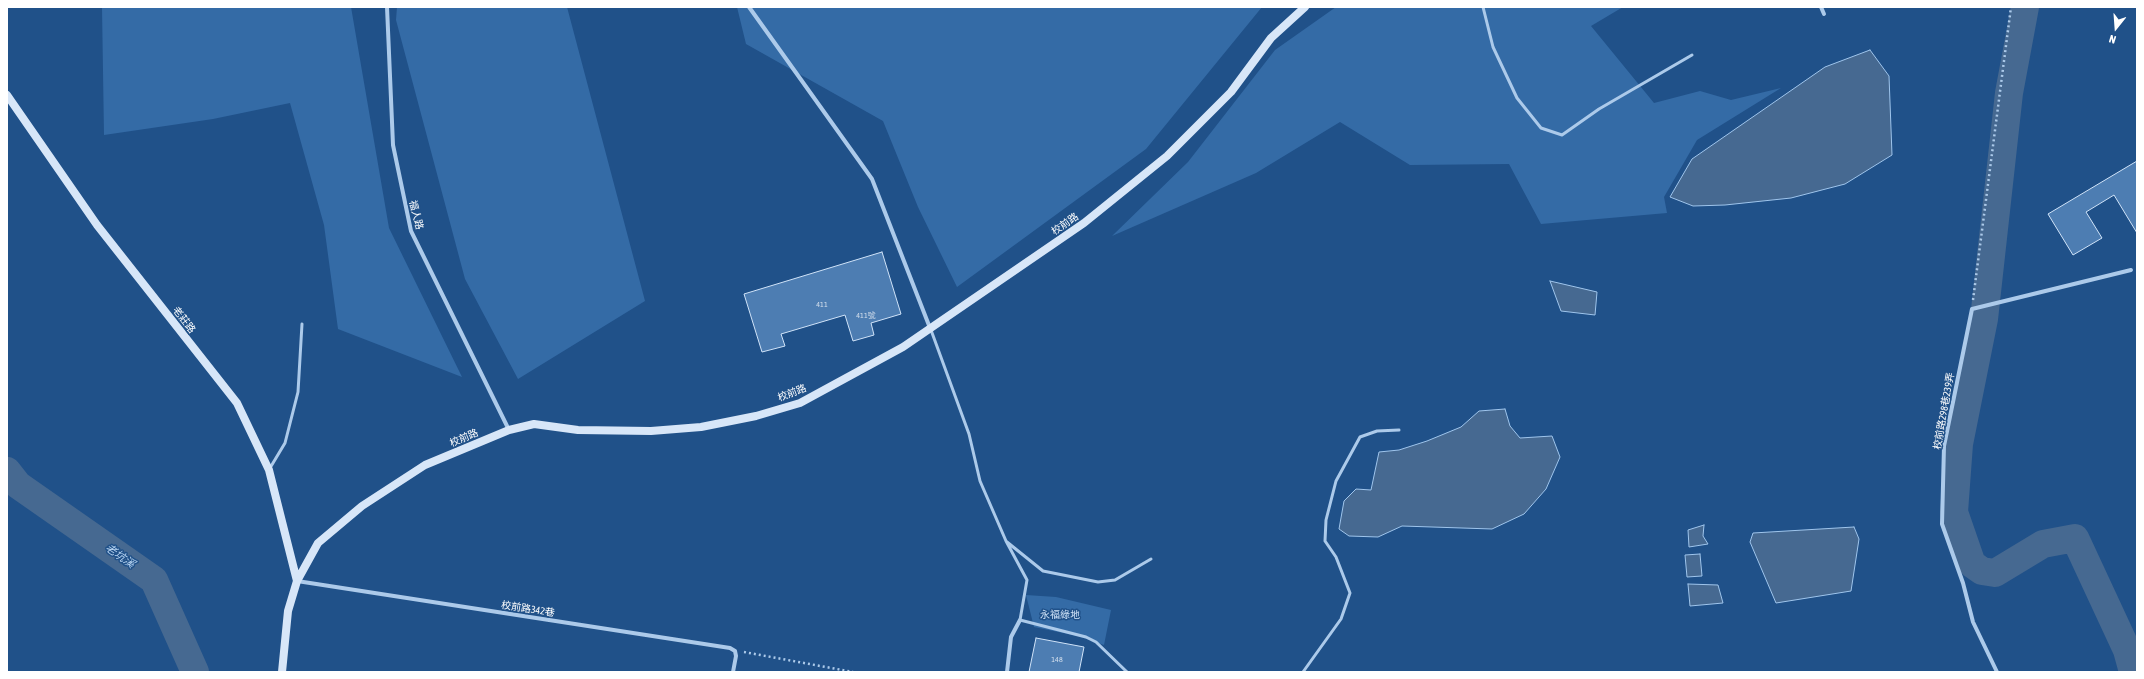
<!DOCTYPE html>
<meta charset="utf-8">
<style>
body{margin:0}
#map{position:relative;width:2144px;height:679px;overflow:hidden;background:#205189;font-family:"Asap Condensed",sans-serif}
canvas{display:block}
.frame{position:absolute;inset:0;border:8px solid #fff;pointer-events:none}
.north{position:absolute;left:2096px;top:8px;width:40px;height:40px;-webkit-text-stroke:3px #205189;paint-order:stroke;rotate:197deg;font-size:11px;font-weight:700;line-height:16px;text-align:center;color:#fff}
.north::after{content:'';display:block;margin:auto;width:14px;height:18px;background:#fff;clip-path:polygon(50% 0,100% 100%,50% 72%,0 100%)}
</style>
<div id="map">
<canvas width="2144" height="679"></canvas>
<div class="frame"></div>
<div class="north">N</div>
</div>
<script>
const context = document.querySelector('canvas').getContext('2d');
context.lineJoin = 'round';
function fillPath(path, color) {
  context.fillStyle = color;
  context.fill(path, 'evenodd');
}
function poly(rows) {
  const path = new Path2D();
  for (const r of rows) {
    path.moveTo(r[0], r[1]);
    for (let i = 2; i < r.length; i += 2) path.lineTo(r[i], r[i + 1]);
  }
  return path;
}
function strokePath(path, color, width, dash) {
  context.strokeStyle = color;
  context.lineWidth = width;
  context.lineCap = dash ? 'butt' : 'round';
  context.setLineDash(dash || []);
  context.stroke(path);
}
function label(font, color, halo, rows, align = 'center') {
  context.font = font + ' "Asap Condensed","Noto Sans TC",sans-serif';
  context.lineWidth = 3;
  context.setLineDash([]);
  context.textBaseline = 'middle';
  context.strokeStyle = halo;
  context.fillStyle = color;
  for (const [text, x, y, turn = 0] of rows) {
    context.save();
    context.translate(x, y);
    context.rotate((+turn || 0) * Math.PI / 180);
    context.textAlign = isNaN(turn) ? turn : align;
    if (halo) context.strokeText(text, 0, 0);
    context.fillText(text, 0, 0);
    context.restore();
  }
}
fillPath(poly([
 [102,7,351,7,389,228,462,377,338,329,324,225,290,103,213,119,104,135],
 [397,7,567,7,645,301,518,379,465,279,396,20],
 [737,7,1262,7,1146,149,957,287,918,207,883,121,746,44],
 [1336,7,1623,7,1591,26,1654,103,1700,91,1731,100,1781,88,1697,140,1664,197,1667,213,1541,224,1509,164,1410,165,1340,122,1256,173,1112,236,1188,162,1275,50],
 [1026,595,1056,597,1111,610,1104,645,1078,636,1034,627]
]), '#346ba6');
const water = poly([
 [1870,50,1889,76,1892,155,1845,184,1791,198,1725,205,1693,206,1670,197,1692,159,1825,67,1870,50],
 [1550,281,1597,292,1595,315,1561,311,1550,281],
 [1505,409,1510,426,1520,438,1552,436,1560,457,1546,489,1524,514,1492,529,1402,526,1378,537,1349,536,1339,529,1344,501,1356,489,1371,490,1379,452,1399,450,1427,441,1461,427,1479,411,1505,409],
 [1704,525,1703,536,1708,544,1689,547,1688,530,1704,525],
 [1854,527,1859,539,1851,591,1776,603,1750,542,1753,533,1854,527],
 [1700,554,1702,576,1687,577,1685,555,1700,554],
 [1688,584,1718,585,1723,603,1690,606,1688,584]
]);
fillPath(water, '#466991');
strokePath(water, '#9fc5ec', 1);
strokePath(poly([
 [2025,7,2009,93,1984,319,1959,444,1954,512,1972,564,1982,571,1995,573,2043,544,2075,538,2127,650,2133,672],
 [7,471,18,485,154,580,195,672]
]), '#466991', 28);
const building = poly([
 [2137,161,2137,233,2114,195,2086,212,2102,238,2073,255,2048,214,2137,161],
 [882,252,901,314,871,323,874,335,853,341,845,315,781,334,785,346,762,352,744,294,882,252],
 [1036,638,1084,647,1079,672,1029,672,1036,638]
]);
fillPath(building, '#4d7db2');
strokePath(building, '#d0e3f8', 1);
strokePath(poly([
 [1973,300,2011,7],
 [744,652,853,672]
]), '#accaea', 2.5, [2, 3]);
strokePath(poly([
 [1483,7,1493,47,1517,98,1541,128,1562,135,1599,109,1692,55],
 [931,330,969,434,980,481,1006,541,1027,580,1020,620,1086,637,1096,642,1127,672],
 [270,468,285,443,298,392,302,324],
 [1007,542,1043,571,1098,582,1115,580,1151,559],
 [1303,672,1341,619,1350,593,1336,557,1325,541,1326,520,1336,481,1360,437,1377,431,1399,430]
]), '#accaea', 3);
strokePath(poly([
 [387,7,393,145,411,231,509,430],
 [749,7,872,179,930,328],
 [1821,7,1824,14],
 [297,581,730,648,735,651,736,656,733,672],
 [1007,672,1011,637,1020,620],
 [1997,672,1973,622,1963,583,1942,524,1944,446,1972,309,2131,270]
]), '#accaea', 4);
strokePath(poly([
 [7,95,97,225,237,403,269,470,297,581],
 [282,672,288,611,297,581,318,543,362,506,425,465,509,430,534,424,578,430,651,431,701,427,756,416,800,403,903,347,1084,223,1167,156,1231,92,1271,38,1305,7]
]), '#d7e6f8', 8);
label('8px', '#d2deec', null, [
 ["411",822,304],
 ["411號",866,315],
 ["148",1057,659]
]);
label('10px', '#fff', '#205189', [
 ["福人路",416,215,76],
 ["校前路",1065,224,-35],
 ["老莊路",184,320,52],
 ["校前路",792,393,-21],
 ["校前路298巷239弄",1944,411,-80],
 ["校前路",464,438,-23],
 ["校前路342巷",528,609,9]
]);
label('10px', '#d0e3f8', '#205189', [
 ["永福綠地",1060,615]
]);
label('italic 11px', '#b7d4f2', '#205189', [
 ["老坑溪",120,556,35]
]);
</script>
